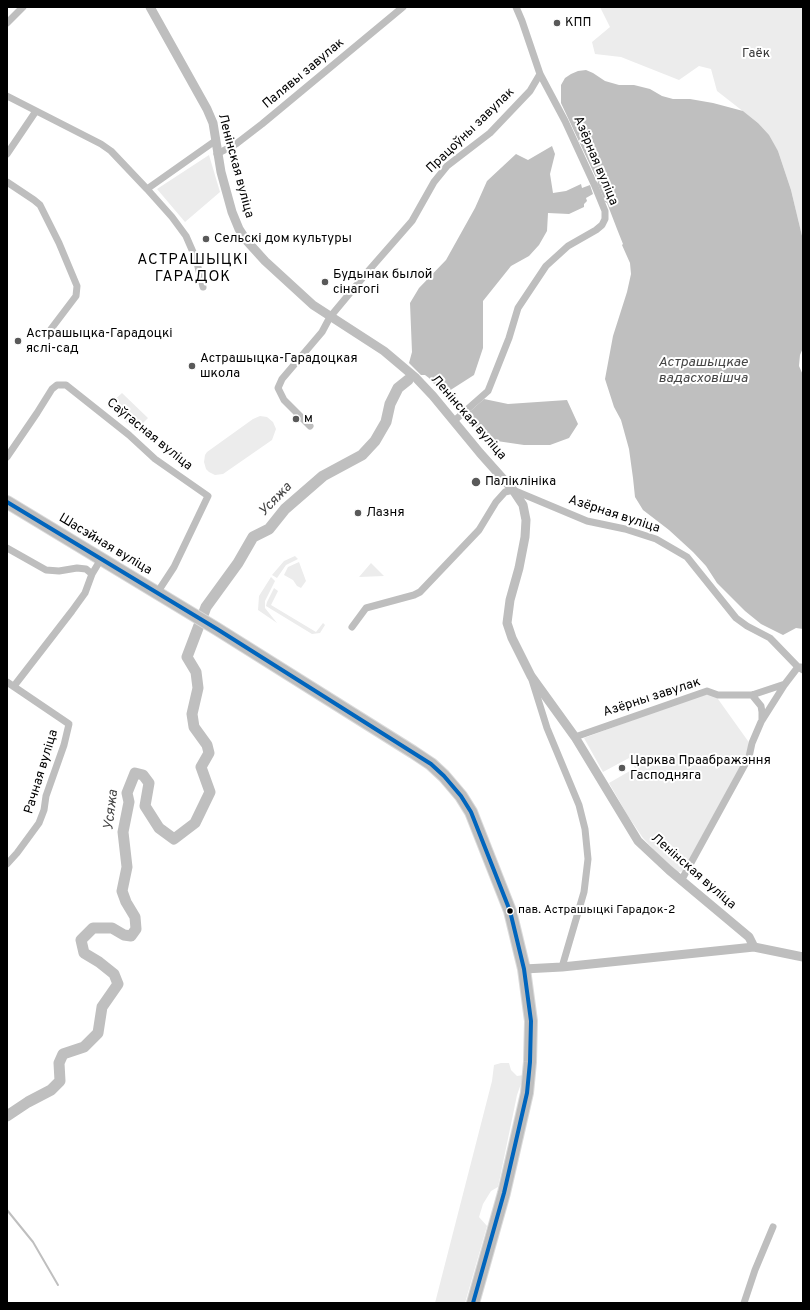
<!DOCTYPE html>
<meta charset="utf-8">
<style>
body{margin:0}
#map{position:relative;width:810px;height:1310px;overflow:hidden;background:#fff;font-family:Overpass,sans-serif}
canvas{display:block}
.frame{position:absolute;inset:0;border:8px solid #000;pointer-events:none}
</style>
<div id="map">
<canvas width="810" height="1310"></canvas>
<div class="frame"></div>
</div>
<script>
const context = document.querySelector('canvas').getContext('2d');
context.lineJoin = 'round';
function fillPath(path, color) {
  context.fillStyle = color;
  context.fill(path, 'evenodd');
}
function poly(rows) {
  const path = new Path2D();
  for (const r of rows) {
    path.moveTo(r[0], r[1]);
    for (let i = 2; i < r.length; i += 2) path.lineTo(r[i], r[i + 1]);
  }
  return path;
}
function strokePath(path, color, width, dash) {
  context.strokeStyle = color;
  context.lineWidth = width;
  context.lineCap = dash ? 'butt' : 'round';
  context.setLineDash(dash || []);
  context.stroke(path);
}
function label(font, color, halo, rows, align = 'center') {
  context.font = font + ' Overpass,sans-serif';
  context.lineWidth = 4;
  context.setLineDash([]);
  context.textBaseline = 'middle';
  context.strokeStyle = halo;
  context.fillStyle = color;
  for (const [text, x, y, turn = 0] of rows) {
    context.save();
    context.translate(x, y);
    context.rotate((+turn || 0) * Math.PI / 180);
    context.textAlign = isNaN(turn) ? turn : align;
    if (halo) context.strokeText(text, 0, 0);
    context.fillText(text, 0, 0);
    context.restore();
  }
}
fillPath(poly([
 [600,7,803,7,803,240,791,190,778,151,758,123,717,91,711,69,699,66,679,80,621,57,595,54,592,42,610,27],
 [209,155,220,192,185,222,157,189],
 [122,393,148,418,135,431,109,405],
 [260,416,267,417,273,422,276,429,272,440,223,474,215,475,209,472,206,469,204,462,205,455,207,452,253,419],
 [295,556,298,559,286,565,277,578,272,575,284,561],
 [299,562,306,581,301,588,297,586,293,580,284,575,288,567],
 [371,563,384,576,359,577],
 [271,577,275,581,265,601,265,608,277,623,258,610,259,596],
 [274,588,278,591,271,605,316,632,323,623,325,625,320,633,312,634,266,606,267,602],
 [706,693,713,694,718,699,748,741,749,751,683,871,677,873,674,871,643,838,628,816,609,783,635,768,629,758,603,772,584,738],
 [501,1063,509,1063,511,1070,517,1076,524,1075,517,1095,498,1187,491,1191,483,1204,479,1217,487,1226,465,1303,435,1303,492,1081,494,1065]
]), '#ececec');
fillPath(poly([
 [586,70,593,73,605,81,619,85,634,85,650,89,662,96,673,99,690,99,713,103,743,111,758,123,769,135,778,151,791,190,803,240,803,348,800,355,799,366,803,375,803,629,796,628,783,635,761,624,745,611,717,583,706,566,693,552,669,530,643,510,635,497,633,478,629,449,621,420,614,407,605,379,613,336,627,292,631,274,630,263,622,245,623,244,617,229,607,203,605,202,597,183,598,182,561,103,561,85,565,78,571,74,578,71],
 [552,146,555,154,550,174,553,193,566,191,581,184,582,188,590,185,593,194,586,198,587,201,584,204,584,207,569,214,548,213,547,231,539,245,529,256,511,266,483,301,483,348,474,375,449,391,435,385,429,378,425,375,421,375,409,363,412,352,410,303,419,288,446,260,475,208,487,181,516,154,528,160],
 [484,399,508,404,567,400,578,424,569,438,550,445,524,445,490,440,477,429,467,414]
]), '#bfbfbf');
strokePath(poly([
 [7,1210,33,1242,58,1285]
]), '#bfbfbf', 2);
strokePath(poly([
 [7,1116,28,1102,51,1090,60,1081,59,1063,63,1054,84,1047,98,1033,102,1007,118,984,114,974,99,962,84,953,81,940,93,928,112,928,124,935,131,936,136,929,135,917,126,902,122,891,127,867,123,832,129,802,127,793,135,773,143,775,149,783,145,806,159,828,174,839,195,823,210,792,201,767,209,753,207,745,194,727,192,714,198,688,196,672,187,657,206,607,238,563,253,537,269,529,285,509,323,476,362,455,375,441,386,422,390,404,398,388,408,380]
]), '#bfbfbf', 11);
const primary = poly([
 [7,502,217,629,413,752,431,764,444,776,461,796,471,812,510,911,524,969,531,1021,530,1062,527,1093,504,1193,473,1303]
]);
strokePath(primary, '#dbdbdb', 14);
strokePath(poly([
 [7,23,23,7],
 [7,96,101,144,111,151,147,189,172,217,186,236,196,259,203,287],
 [7,154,36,111],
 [217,154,236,144,262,124,403,7],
 [7,182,34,200,40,205,59,243,77,286,76,296,51,329],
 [147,189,215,141],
 [454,421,488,391,509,338,518,308,546,266,568,246,596,230,602,225,605,219,605,211,594,184,565,121,540,74,522,21,516,7],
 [310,426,284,400,278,388,282,379,322,332,330,317,370,269,412,221,434,182,447,166,490,133,530,91,540,74],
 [7,457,37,413,52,389,57,385,66,385,129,435,155,459,208,496,174,567,157,593],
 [7,548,46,570,59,571,77,568,86,569,92,574],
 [352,627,366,608,414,595,420,592,479,530,496,502,505,492,513,490,587,521,625,529,656,539,687,557,736,618,747,626,770,638,798,667,803,670],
 [532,680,547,728,579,805,585,829,588,859,584,892,562,967],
 [7,682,69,724,64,745,46,796,44,810,39,823,17,853,7,864],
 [14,686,72,611,85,593,92,574,101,559],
 [752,695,761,706,762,712,762,719],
 [575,737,707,691,718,695,752,695,785,684],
 [681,881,749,757,752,743,761,722,785,684,798,667,801,667],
 [744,1303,755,1270,773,1227]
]), '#bebebe', 7);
strokePath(poly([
 [150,7,207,109,213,123,221,172,232,212,239,229,246,240,265,261,313,305,384,351,416,378,433,396,480,453,513,490,523,505,526,520,525,537,519,568,510,600,507,623,512,638,531,676,575,737,638,841,669,870,749,937,754,947],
 [524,969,562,967,754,947,803,957]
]), '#bebebe', 9);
strokePath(primary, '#bebebe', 12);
strokePath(poly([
 [7,502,217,629,431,764,444,776,461,796,471,812,510,911,524,969,531,1021,530,1062,527,1093,504,1193,473,1303]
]), '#0065bd', 4);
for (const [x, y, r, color] of [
 [557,23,4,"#595959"],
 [206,239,4,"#595959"],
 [325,282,4,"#595959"],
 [18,341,4,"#595959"],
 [192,366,4,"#595959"],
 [296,419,4,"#595959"],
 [476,482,5,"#595959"],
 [358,513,4,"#595959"],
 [622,768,4,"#595959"],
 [510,911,3.5,"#000"]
]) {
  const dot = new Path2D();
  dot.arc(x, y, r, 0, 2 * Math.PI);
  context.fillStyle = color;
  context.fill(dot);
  strokePath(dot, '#fff', 1.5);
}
label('12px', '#000', '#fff', [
 ["пав. Астрашыцкі Гарадок-2",518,911]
], 'left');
label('13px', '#000', '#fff', [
 ["КПП",565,23],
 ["Сельскі дом культуры",214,239],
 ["Будынак былой",333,275],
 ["сінагогі",333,290],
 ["Астрашыцка-Гарадоцкі",26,334],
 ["яслі-сад",26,349],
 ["Астрашыцка-Гарадоцкая",200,359],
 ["школа",200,374],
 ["м",304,419],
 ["Паліклініка",485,482],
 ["Лазня",366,513],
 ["Царква Праабражэння",630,761],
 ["Гасподняга",630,776]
], 'left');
label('13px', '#333', '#fff', [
 ["Гаёк",756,54]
]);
label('13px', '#000', '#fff', [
 ["Палявы завулак",304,74,-40],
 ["Працоўны завулак",471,131,-44],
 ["Азёрная вуліца",595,161,67],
 ["Ленінская вуліца",235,166,75],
 ["Ленінская вуліца",468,418,49],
 ["Саўгасная вуліца",149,435,39],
 ["Азёрная вуліца",614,515,18],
 ["Шасэйная вуліца",105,545,31],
 ["Азёрны завулак",652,698,-18],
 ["Рачная вуліца",42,772,-73],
 ["Ленінская вуліца",693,872,41]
]);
label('italic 14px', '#444', '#fff', [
 ["Астрашыцкае",703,363],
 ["вадасховішча",703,379],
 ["Усяжа",276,500,-46],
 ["Усяжа",112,810,-83]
]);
context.letterSpacing = '1px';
label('15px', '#000', '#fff', [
 ["АСТРАШЫЦКІ",193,261],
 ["ГАРАДОК",193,278]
]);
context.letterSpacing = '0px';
</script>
